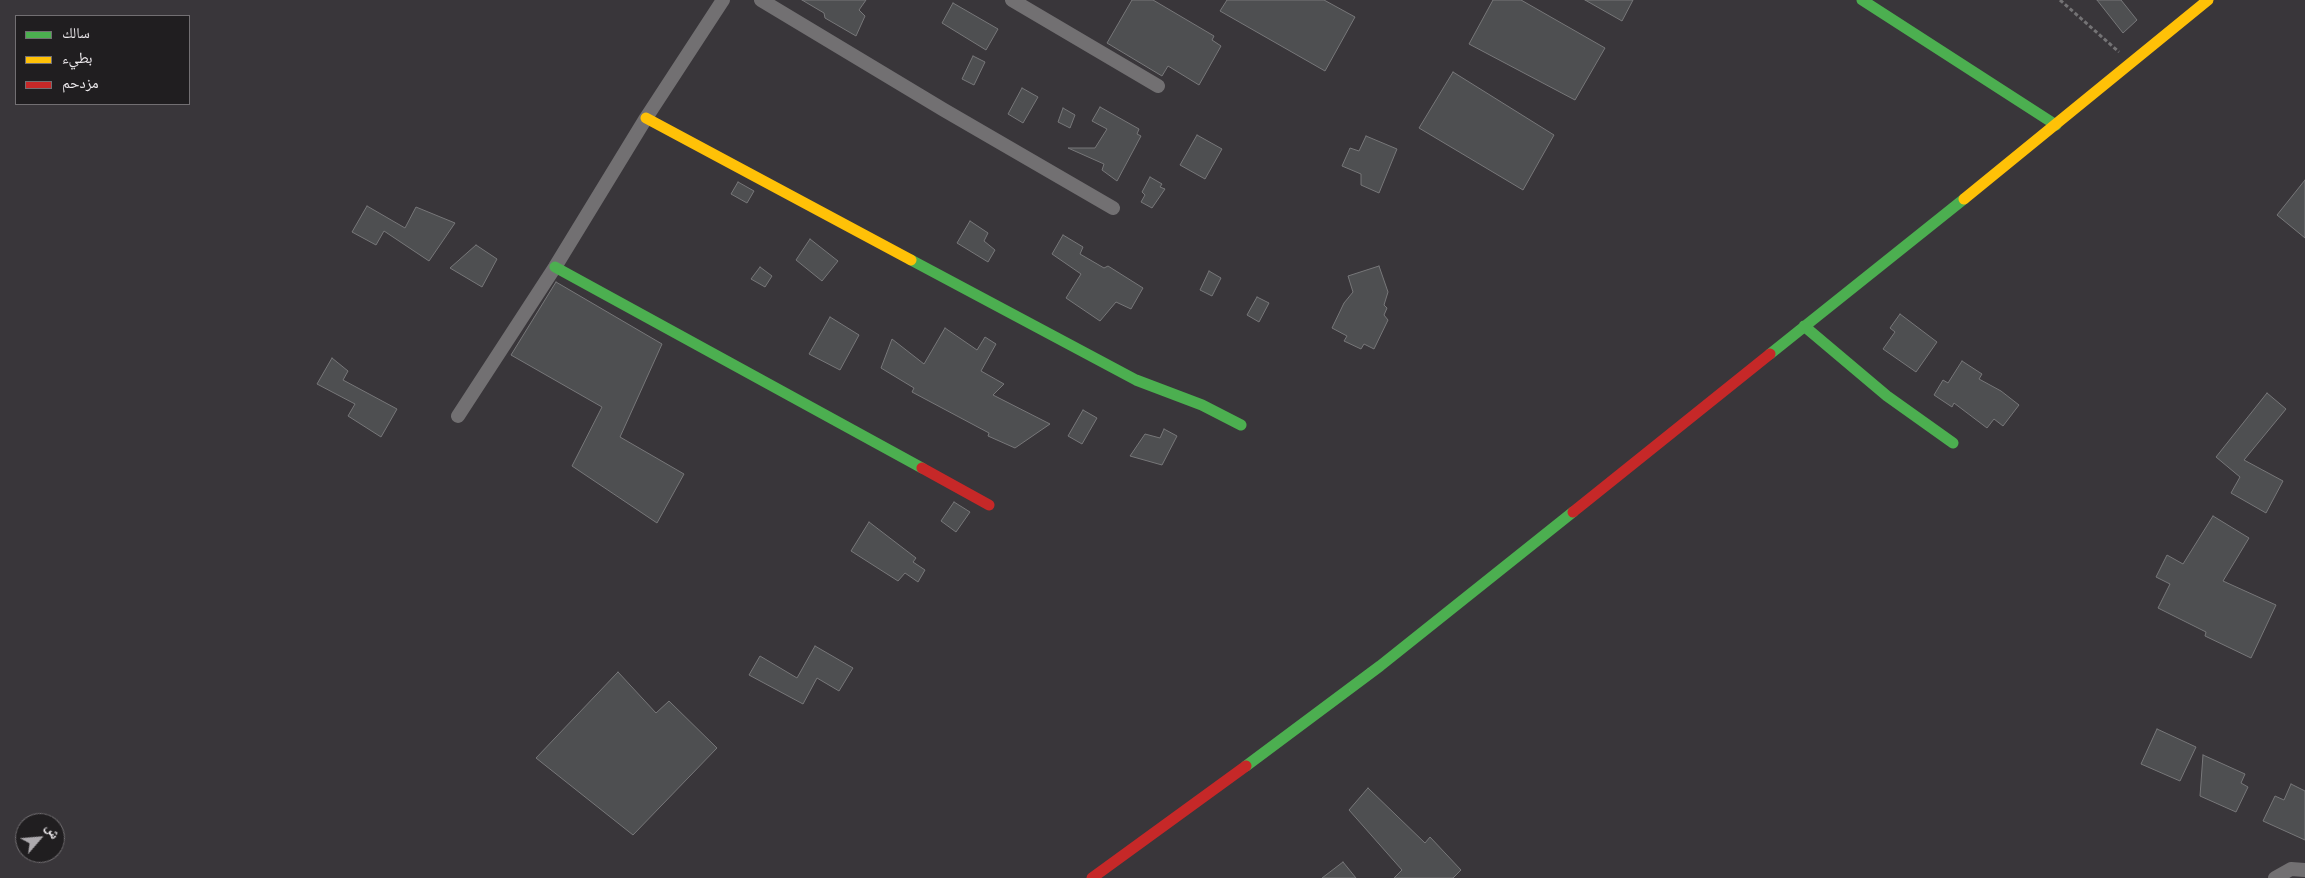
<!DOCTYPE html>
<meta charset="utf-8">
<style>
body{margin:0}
#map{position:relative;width:2305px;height:878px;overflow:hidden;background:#39363a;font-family:"Source Sans 3","Noto Naskh Arabic",sans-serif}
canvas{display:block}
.legend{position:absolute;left:15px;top:15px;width:175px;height:90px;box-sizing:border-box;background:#201e20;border:1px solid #726f72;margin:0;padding:6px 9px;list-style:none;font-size:15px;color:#ece9ec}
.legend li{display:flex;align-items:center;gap:10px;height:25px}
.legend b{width:25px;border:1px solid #726f72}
.north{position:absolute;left:15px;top:813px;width:50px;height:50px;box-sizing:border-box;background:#201e20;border:1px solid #726f72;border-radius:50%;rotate:63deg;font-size:14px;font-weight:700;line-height:20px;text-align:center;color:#ece9ec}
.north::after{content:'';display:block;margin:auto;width:18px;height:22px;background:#adaaae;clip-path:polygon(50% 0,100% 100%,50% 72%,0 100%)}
</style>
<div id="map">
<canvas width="2305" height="878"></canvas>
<ul class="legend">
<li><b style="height:6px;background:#4caf50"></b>سالك</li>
<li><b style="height:6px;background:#ffc107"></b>بطيء</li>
<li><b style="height:6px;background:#c62828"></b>مزدحم</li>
</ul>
<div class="north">ش</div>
</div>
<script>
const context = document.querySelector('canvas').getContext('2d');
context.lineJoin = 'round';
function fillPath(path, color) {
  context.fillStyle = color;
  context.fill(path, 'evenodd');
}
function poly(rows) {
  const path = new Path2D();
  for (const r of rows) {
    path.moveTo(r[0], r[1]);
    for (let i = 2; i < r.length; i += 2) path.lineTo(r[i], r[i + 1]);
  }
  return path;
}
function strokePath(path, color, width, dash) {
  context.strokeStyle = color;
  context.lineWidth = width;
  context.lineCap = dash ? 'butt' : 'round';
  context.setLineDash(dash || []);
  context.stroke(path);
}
const building = poly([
 [802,0,866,0,859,10,865,16,856,36,825,18,824,13,802,0],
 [1132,0,1153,0,1214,36,1212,40,1221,46,1199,85,1168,66,1162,76,1107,43,1132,0],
 [1227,0,1324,0,1355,17,1325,71,1220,11,1227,0],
 [1493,0,1521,0,1605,48,1575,100,1469,44,1493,0],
 [1585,0,1633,0,1622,21,1585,0],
 [2097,0,2121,0,2137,20,2123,33,2097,0],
 [953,3,998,29,986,50,942,23,953,3],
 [973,56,985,62,974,85,962,79,973,56],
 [1453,72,1554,135,1523,190,1419,128,1453,72],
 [1022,88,1038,97,1023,123,1008,114,1022,88],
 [1100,107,1139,129,1137,134,1141,136,1117,181,1102,170,1104,164,1068,148,1095,148,1107,129,1092,121,1100,107],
 [1063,108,1075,115,1070,128,1058,122,1063,108],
 [1197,135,1222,149,1205,179,1180,165,1197,135],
 [1366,136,1397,149,1379,193,1361,185,1361,174,1342,166,1350,148,1359,151,1366,136],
 [1150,177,1162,184,1160,187,1165,189,1152,208,1141,202,1145,195,1142,192,1150,177],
 [2305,180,2305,238,2277,215,2305,180],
 [738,182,754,191,747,203,731,194,738,182],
 [367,206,405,228,416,207,455,223,429,261,384,231,376,245,352,232,367,206],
 [970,221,988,233,984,241,995,250,988,262,957,243,970,221],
 [1063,235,1083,247,1080,254,1104,268,1108,266,1143,288,1131,309,1116,302,1100,321,1066,298,1081,274,1052,254,1063,235],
 [810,239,838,261,822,281,796,260,810,239],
 [476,245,497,259,482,287,450,268,476,245],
 [1379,266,1388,292,1384,305,1387,308,1384,315,1388,320,1374,349,1364,344,1361,349,1344,341,1347,336,1332,328,1344,303,1353,292,1348,276,1379,266],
 [760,267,772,276,765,287,751,279,760,267],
 [1209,271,1221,278,1212,296,1200,290,1209,271],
 [556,282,662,344,620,437,684,474,657,523,572,466,602,407,511,355,556,282],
 [1257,297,1269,303,1259,322,1247,315,1257,297],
 [1900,314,1937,342,1916,372,1883,349,1895,332,1890,328,1900,314],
 [830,317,859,335,840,370,809,354,830,317],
 [945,328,977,350,985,337,996,344,981,371,1004,384,993,395,1050,424,1015,448,988,436,989,433,912,392,914,388,881,368,892,339,924,364,945,328],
 [332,358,348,371,343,380,397,409,381,437,348,416,355,404,317,384,332,358],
 [1962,361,1982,374,1979,379,2001,391,2019,405,2003,426,1994,419,1987,428,1954,403,1952,407,1934,395,1943,380,1948,383,1962,361],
 [2267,393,2286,409,2244,460,2283,481,2266,513,2231,493,2240,477,2216,457,2267,393],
 [1083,410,1097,418,1082,444,1068,436,1083,410],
 [1164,429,1177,436,1162,465,1130,456,1145,434,1160,438,1164,429],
 [954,502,970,512,956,532,941,521,954,502],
 [2213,516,2249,538,2223,581,2276,605,2251,658,2205,636,2206,632,2158,608,2170,584,2156,577,2167,555,2183,564,2213,516],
 [869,522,916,558,913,562,925,570,918,582,905,573,898,581,851,551,869,522],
 [815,646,853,668,839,691,817,678,803,704,749,675,760,656,797,678,815,646],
 [618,672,656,713,669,701,717,748,633,835,536,758,618,672],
 [2157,729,2196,747,2180,781,2141,764,2157,729],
 [2203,755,2245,774,2241,783,2248,787,2236,812,2200,796,2203,755],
 [2291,784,2305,791,2305,840,2263,821,2275,796,2284,800,2291,784],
 [1368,788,1425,843,1430,837,1461,870,1453,878,1394,878,1402,870,1349,810,1368,788],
 [1343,862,1356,878,1322,878,1343,862]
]);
fillPath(building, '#4e4f51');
strokePath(building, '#777779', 1);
strokePath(poly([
 [2060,0,2119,52]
]), '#747375', 3, [4, 2.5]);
strokePath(poly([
 [761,0,944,110,1113,208],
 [1012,0,1158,86],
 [458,416,555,267,646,118,723,0],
 [2275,878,2291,869,2305,870]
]), '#727072', 14);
strokePath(poly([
 [1862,0,2056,125],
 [911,260,1136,380,1202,405,1241,425],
 [555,267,922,468],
 [1804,326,1887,396,1953,443],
 [1770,354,1964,199],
 [1246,766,1380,666,1573,512]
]), '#4caf50', 11);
strokePath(poly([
 [646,118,911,260],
 [1964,199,2208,0]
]), '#ffc107', 11);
strokePath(poly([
 [922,468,989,505],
 [1573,512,1770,354],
 [1092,878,1246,766]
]), '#c62828', 11);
</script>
